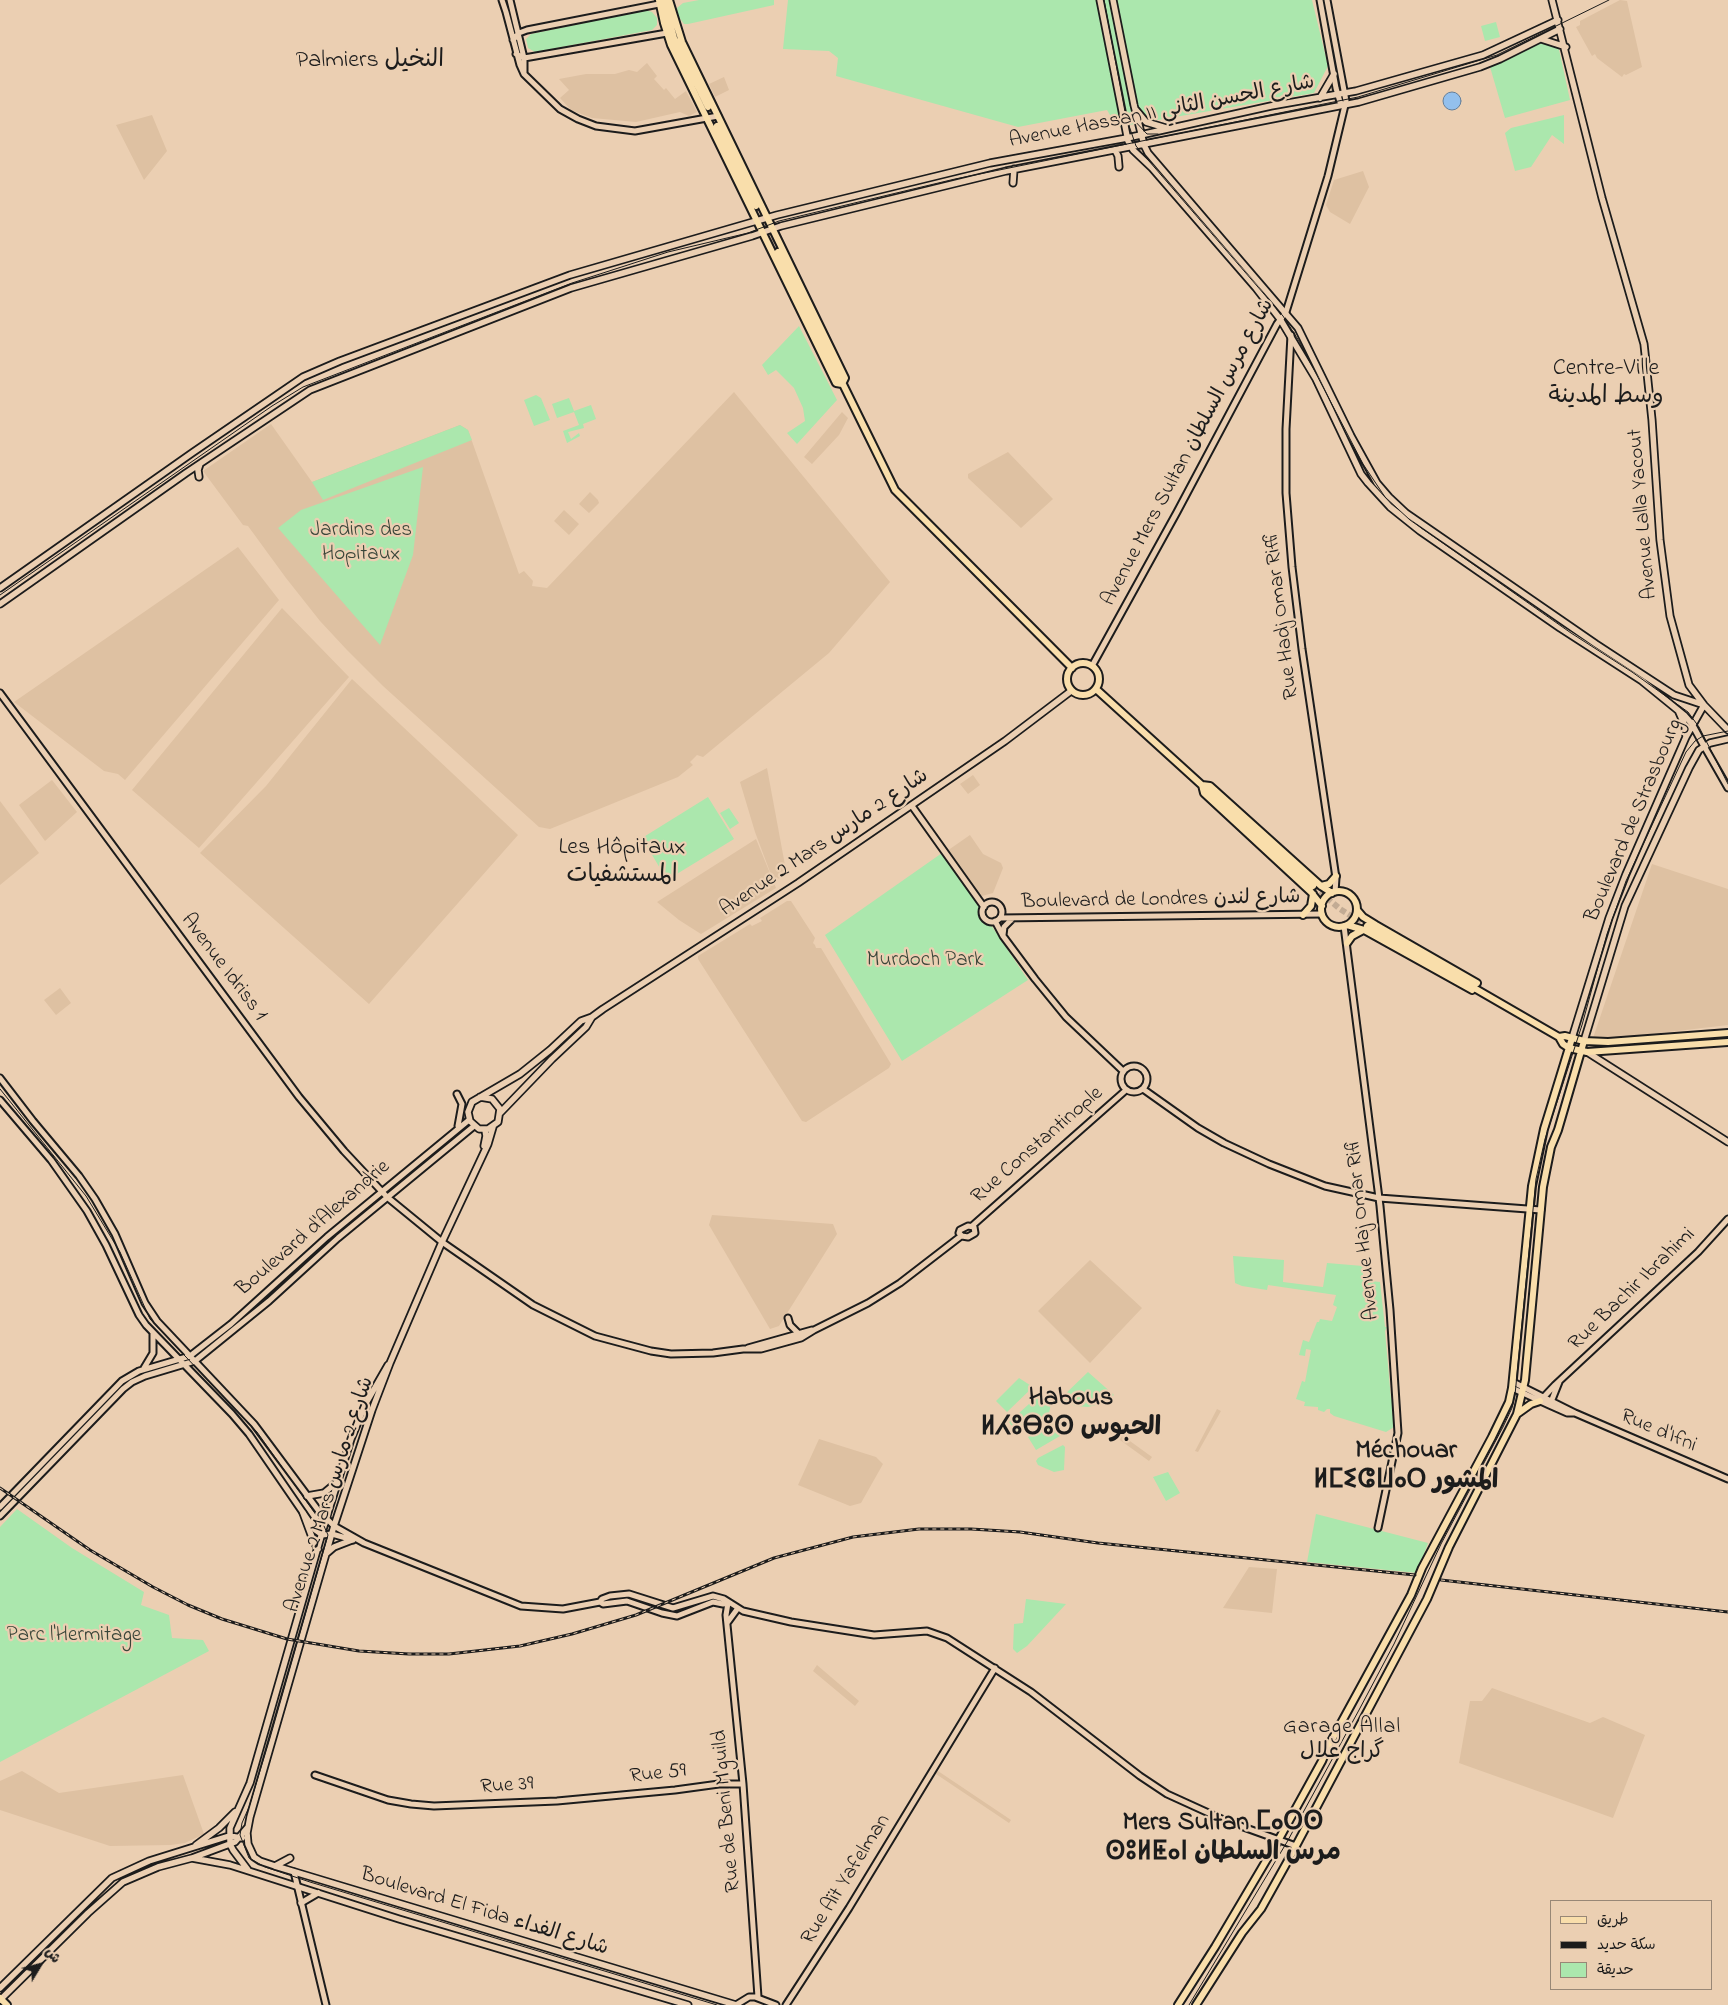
<!DOCTYPE html>
<meta charset="utf-8">
<style>
body{margin:0}
#map{position:relative;width:1728px;height:2005px;overflow:hidden;background:#ebcfb2;font-family:"Indie Flower","Playpen Sans Arabic",sans-serif}
canvas{display:block}
.legend{position:absolute;left:1550px;top:1900px;width:162px;height:90px;box-sizing:border-box;background:#ebcfb2;border:1px solid #988776;margin:0;padding:6px 9px;list-style:none;font-size:15px;color:#1c1c1c}
.legend li{display:flex;align-items:center;gap:10px;height:25px}
.legend b{width:25px;border:1px solid #988776}
.north{position:absolute;left:15px;top:1940px;width:50px;height:50px;-webkit-text-stroke:4px #ebcfb2;paint-order:stroke;rotate:53deg;font-size:14px;font-weight:700;line-height:20px;text-align:center;color:#1c1c1c}
.north::after{content:'';display:block;margin:auto;width:18px;height:22px;background:#1c1c1c;clip-path:polygon(50% 0,100% 100%,50% 72%,0 100%)}
</style>
<div id="map">
<canvas width="1728" height="2005"></canvas>
<ul class="legend">
<li><b style="height:6px;background:#f9deab"></b>طريق</li>
<li><b style="height:6px;background:#1c1c1c"></b>سكة حديد</li>
<li><b style="height:14px;background:#abe7ad"></b>حديقة</li>
</ul>
<div class="north">ش</div>
</div>
<script>
const context = document.querySelector('canvas').getContext('2d');
context.lineJoin = 'round';
function fillPath(path, color) {
  context.fillStyle = color;
  context.fill(path, 'evenodd');
}
function poly(rows) {
  const path = new Path2D();
  for (const r of rows) {
    if (r.length === 3) {
      path.moveTo(r[0] + r[2], r[1]);
      path.arc(r[0], r[1], r[2], 0, 2 * Math.PI);
      continue;
    }
    path.moveTo(r[0], r[1]);
    for (let i = 2; i < r.length; i += 2) path.lineTo(r[i], r[i + 1]);
  }
  return path;
}
function strokePath(path, color, width, dash) {
  context.strokeStyle = color;
  context.lineWidth = width;
  context.lineCap = dash ? 'butt' : 'round';
  context.setLineDash(dash || []);
  context.stroke(path);
}
function label(font, color, halo, rows, align = 'center') {
  context.font = font + ' "Indie Flower","Playpen Sans Arabic","Noto Sans Tifinagh",sans-serif';
  context.lineWidth = 4.5;
  context.setLineDash([]);
  context.textBaseline = 'middle';
  context.strokeStyle = halo;
  context.fillStyle = color;
  for (const [text, x, y, turn = 0] of rows) {
    context.save();
    context.translate(x, y);
    context.rotate((+turn || 0) * Math.PI / 180);
    context.textAlign = isNaN(turn) ? turn : align;
    if (halo) context.strokeText(text, 0, 0);
    context.fillText(text, 0, 0);
    context.restore();
  }
}
fillPath(poly([
 [1620,0,1627,1,1642,67,1626,75,1624,74,1622,77,1597,58,1595,54,1592,56,1576,27,1580,25,1580,21],
 [647,63,657,76,654,79,664,90,666,88,675,99,686,91,697,112,689,116,680,112,636,122,592,118,571,110,560,98,569,90,559,79,586,74,615,74,629,70,637,72],
 [724,77,729,90,715,97,709,84],
 [152,115,167,151,144,180,116,125],
 [1363,171,1369,187,1350,224,1330,212,1326,205,1334,180],
 [734,392,890,582,829,653,703,757,697,755,690,762,693,765,678,777,550,829,539,827,383,686,347,650,320,621,286,578,248,526,243,525,203,471,271,424,312,482,460,425,468,430,519,574,524,571,533,581,532,586,547,588],
 [842,412,848,418,839,435,812,464,804,457],
 [1008,452,1053,499,1021,528,968,478,968,474],
 [590,492,598,500,599,503,589,513,579,504],
 [564,510,579,524,569,535,554,521],
 [238,547,279,600,125,780,118,774,104,771,14,702],
 [282,608,349,677,199,848,132,790],
 [352,679,518,835,369,1004,200,853,266,786],
 [767,768,787,876,773,880,755,832,740,782],
 [973,775,980,785,968,794,960,784],
 [52,780,77,812,45,841,19,805],
 [0,801,39,853,0,885],
 [970,835,983,854,1001,863,1003,868,993,893,982,896,976,891,947,851],
 [756,839,776,888,701,934,679,920,657,902],
 [1652,864,1728,889,1728,1025,1592,1041],
 [787,901,791,901,815,938,813,943,815,945,816,948,821,948,891,1064,889,1068,806,1122,802,1121,698,959,698,956,750,924,752,926,762,921,760,918],
 [60,988,71,1003,56,1015,44,1000],
 [712,1215,833,1224,837,1234,779,1326,770,1329,709,1225],
 [1090,1260,1142,1308,1090,1363,1038,1311],
 [1217,1409,1221,1411,1198,1452,1195,1451],
 [1105,1423,1152,1457,1149,1461,1102,1427],
 [819,1439,876,1457,883,1464,861,1503,850,1506,798,1485],
 [1249,1567,1277,1569,1272,1613,1223,1608],
 [817,1665,859,1701,855,1706,813,1671],
 [1492,1688,1590,1723,1603,1717,1645,1735,1613,1818,1459,1763,1470,1701,1482,1701],
 [935,1769,1011,1820,1009,1823,933,1772],
 [22,1771,59,1793,183,1775,204,1834,185,1843,171,1845,110,1846,0,1810,0,1781]
]), '#dec1a2');
fillPath(poly([
 [699,0,774,0,774,5,688,24,684,24,678,16,677,8,683,3],
 [788,0,1312,0,1328,66,1314,93,1117,127,1107,110,1018,127,836,76,838,58,829,51,783,49],
 [645,10,652,12,657,18,657,25,652,30,535,52,528,48,527,43,526,39,531,34],
 [1496,22,1500,37,1485,41,1481,26],
 [1543,41,1558,45,1570,100,1505,118,1490,67],
 [1564,115,1564,144,1552,135,1531,167,1515,171,1505,133,1511,128],
 [799,326,837,400,797,444,787,433,805,421,803,408,794,388,776,370,768,375,762,365],
 [536,395,541,398,550,420,534,426,524,400],
 [569,398,574,411,591,405,596,419,583,424,584,428,568,432,571,439,579,433,580,436,567,443,563,431,579,425,574,412,557,418,552,404],
 [460,425,468,430,472,440,323,500,312,482],
 [423,467,413,555,380,645,278,528,301,510],
 [708,797,734,839,667,880,642,838],
 [729,808,739,823,730,829,720,813],
 [942,853,980,908,981,919,991,925,1028,980,902,1061,825,935],
 [1233,1256,1284,1260,1283,1282,1323,1287,1327,1263,1363,1266,1363,1280,1380,1282,1385,1327,1387,1327,1385,1331,1391,1399,1393,1400,1394,1402,1392,1404,1394,1427,1386,1432,1334,1416,1330,1413,1330,1409,1327,1409,1324,1412,1318,1410,1318,1407,1304,1406,1305,1402,1296,1399,1302,1381,1305,1382,1311,1350,1306,1349,1305,1356,1299,1355,1303,1340,1309,1342,1317,1322,1319,1322,1320,1319,1332,1321,1337,1307,1333,1305,1336,1295,1268,1285,1267,1290,1242,1286,1235,1283],
 [1088,1372,1114,1395,1096,1405,1088,1407,1075,1406,1061,1398],
 [1019,1378,1033,1387,1007,1412,996,1401],
 [1039,1395,1051,1404,1049,1413,1016,1432,1009,1422],
 [1057,1422,1063,1431,1060,1436,1036,1450,1028,1437,1052,1423],
 [1063,1445,1065,1447,1064,1470,1054,1472,1038,1465,1036,1461,1038,1458],
 [1168,1472,1180,1493,1166,1501,1153,1477],
 [17,1509,72,1548,144,1592,141,1605,169,1615,172,1638,203,1640,209,1651,0,1762,0,1527],
 [1316,1514,1428,1543,1417,1573,1307,1562],
 [1026,1599,1066,1604,1027,1646,1017,1653,1013,1649,1014,1624,1023,1623]
]), '#abe7ad');
const water = poly([
 [1452,101,9]
]);
fillPath(water, '#93c0ed');
strokePath(water, '#637e99', 1);
strokePath(poly([
 [708,107,717,126],
 [756,206,778,252],
 [1313,886,1340,909,1367,926]
]), '#c2ab94', 6, [6, 3]);
const tertiary = poly([
 [502,0,506,12,520,65,524,74,560,109,578,119,596,126,635,131,718,116],
 [510,0,524,58,524,73],
 [1320,0,1336,88,1340,102,1344,106],
 [513,40,519,33,527,30,659,4],
 [516,54,524,58,530,57,667,33],
 [1291,335,1286,429,1286,493,1292,567,1302,649,1336,878,1335,892],
 [1092,666,1177,512,1277,324,1286,312,1328,176,1346,101,1327,0],
 [0,693,299,1097,344,1151,387,1197,442,1242,533,1305,595,1336,651,1351,671,1354,713,1353,743,1349,761,1349,801,1338,814,1330,868,1303,900,1283,961,1236],
 [1704,746,1728,788],
 [912,806,984,907],
 [992,912,10],
 [1000,918,1322,914],
 [995,921,1003,936,1035,979,1066,1017,1123,1071],
 [1344,926,1380,1206,1390,1310,1398,1433,1378,1528],
 [1003,935,1004,927,1012,919],
 [1134,1079,13],
 [0,1078,33,1121,79,1176,95,1199,115,1234,145,1303,157,1321,254,1424,318,1510,334,1526,364,1543,521,1606,563,1609,600,1602,603,1604,627,1601,662,1613,677,1616,713,1602,723,1604,728,1603],
 [1143,1089,1198,1128,1224,1143,1269,1164,1325,1186,1379,1198,1541,1210],
 [457,1094,462,1104,458,1126],
 [0,1100,51,1160,87,1211,106,1245,139,1315,146,1325,232,1414,249,1434,315,1530,322,1535,332,1534,353,1540],
 [968,1226,974,1227,975,1233,968,1237,962,1236,959,1233,960,1230,968,1226],
 [972,1226,1126,1090],
 [788,1318,790,1325,798,1333],
 [748,1348,812,1330],
 [144,1368,153,1353,153,1333],
 [1513,1382,1575,1413,1728,1479],
 [1512,1388,1549,1405,1567,1413,1574,1413],
 [1540,1401,1555,1385,1698,1252,1728,1219],
 [1551,1402,1559,1382],
 [0,1507,122,1381,139,1371,190,1356,231,1324,327,1237,469,1120],
 [0,1516,123,1389,132,1382,145,1376,195,1361,269,1301,338,1238,474,1126],
 [600,1602,602,1599,610,1596,629,1594,673,1608,713,1596,724,1599,743,1611,791,1622,874,1635,927,1631,947,1638,1031,1692,1140,1776,1167,1794,1224,1820,1296,1846],
 [728,1603,726,1615,743,1784,758,1997],
 [727,1623,738,1608],
 [315,1775,388,1800,411,1804,434,1806,557,1801,675,1790,719,1784,743,1784],
 [294,1872,326,2005],
 [736,2005,749,1997,755,1997,776,2005],
 [786,2005,849,1908,995,1668]
]);
const secondary = poly([
 [1100,0,1128,141,1133,150,1152,168,1256,288,1280,319,1316,379,1361,474,1368,483,1390,507,1420,531,1560,628,1642,681,1685,716,1692,724,1704,746],
 [1113,0,1134,105,1144,145,1148,153,1298,328,1351,436,1377,483,1389,497,1406,513,1596,644,1674,695,1704,705],
 [1552,0,1602,198,1644,344,1652,420,1660,540,1670,616,1689,685,1704,705,1728,730],
 [1541,39,1566,47],
 [1320,98,1334,74],
 [1136,110,1146,122,1166,128],
 [1115,150,1118,156,1119,167],
 [1013,183,1014,169],
 [199,477,198,470,200,464],
 [0,588,192,453,303,377,340,361,570,275,777,215,990,163,1127,138,1271,106,1356,91,1483,55,1558,20],
 [0,604,186,473,310,390,571,288,752,236,781,226,1006,171,1359,102,1480,67,1500,59,1560,29],
 [1678,710,1685,726,1686,737],
 [1572,1038,1609,918,1626,874,1686,737,1704,705],
 [1584,1041,1625,906,1689,768,1699,750,1710,743,1728,739],
 [1587,1052,1728,1142],
 [480,1097,492,1099,500,1109,498,1122,488,1129,479,1129,470,1121,468,1112,472,1102,520,1074,550,1050,581,1021,592,1017],
 [500,1113,552,1059,586,1027,592,1017,603,1009,798,883,1005,741,1071,691],
 [493,1127,488,1144,442,1242,390,1363,372,1410,334,1526,250,1817,247,1833,248,1844,254,1857,260,1861,275,1866,736,2005],
 [484,1146,486,1136,485,1130],
 [307,1496,324,1493,336,1483],
 [303,1513,313,1540,318,1549],
 [327,1553,334,1547,352,1540],
 [196,1845,219,1828,235,1812],
 [192,1858,230,1865,399,1919,688,2005],
 [275,1866,290,1858],
 [248,1870,233,1850,230,1844,230,1828,250,1783,326,1519,351,1439,365,1405,388,1365],
 [301,1903,318,1893],
 [0,1988,112,1878,149,1861,229,1836,242,1838],
 [0,2000,88,1913,123,1882,158,1867,192,1858,235,1842,248,1827]
]);
const primary = poly([
 [659,0,664,23,671,45,836,383,842,384],
 [664,0,674,38,708,107],
 [669,0,682,42,845,378,842,384],
 [717,126,756,206],
 [778,252,895,490,1072,668],
 [1083,679,16],
 [1096,689,1313,886],
 [1202,785,1204,793,1311,892,1322,906],
 [1202,785,1210,786,1321,886,1332,893],
 [1321,886,1329,884,1336,876],
 [1339,909,18],
 [1357,910,1363,917,1376,925,1477,983],
 [1303,915,1311,906,1313,894],
 [1347,925,1364,930,1472,990],
 [1367,926,1559,1037,1563,1044,1569,1048,1587,1052,1728,1042],
 [1347,943,1352,936,1363,930],
 [1559,1037,1565,1036,1584,1041,1608,1042,1728,1033],
 [1517,1414,1531,1404,1540,1401],
 [0,1998,7,2005],
 [1178,2005,1215,1947,1279,1839,1322,1761,1328,1747,1411,1595,1422,1568,1492,1437,1509,1402,1512,1388,1532,1186,1544,1129,1572,1038],
 [1196,2005,1242,1933,1261,1909,1290,1857,1427,1599,1449,1547,1517,1414,1525,1380,1543,1187,1551,1147,1558,1130,1584,1041]
]);
strokePath(tertiary, '#1c1c1c', 9);
strokePath(secondary, '#1c1c1c', 9);
strokePath(primary, '#1c1c1c', 10);
strokePath(tertiary, '#ebcfb2', 5);
strokePath(secondary, '#ebcfb2', 5.5);
strokePath(primary, '#f9deab', 6);
strokePath(poly([
 [1104,0,1126,117,1136,146,1283,316,1299,341,1363,464,1385,497,1410,520,1571,633,1632,672,1688,712,1699,727,1728,784],
 [1132,118,1147,134,1158,134],
 [0,595,272,406,303,387,572,283,668,252,748,233,779,221,955,179,1358,97,1497,55,1609,0],
 [0,1089,86,1196,120,1252,150,1319,257,1432,324,1526,328,1535,270,1738,249,1807,242,1823,240,1835,249,1858,265,1867,310,1882,717,2005],
 [1189,2005,1287,1842,1359,1710,1394,1644,1441,1544,1503,1427,1512,1408,1515,1395,1536,1179,1545,1139,1582,1025,1607,934,1626,881,1686,752,1695,741,1703,736,1728,731]
]), '#1c1c1c', 1);
const rail = poly([
 [0,1488,90,1550,153,1587,188,1605,222,1619,287,1639,359,1651,409,1654,449,1654,520,1646,572,1634,636,1615,774,1558,853,1537,919,1529,971,1529,1020,1532,1098,1543,1415,1575],
 [1441,1580,1728,1612]
]);
strokePath(rail, '#1c1c1c', 3);
strokePath(rail, '#ebcfb2', 1, [4]);
label('21px', '#1c1c1c', '#ebcfb2', [
 ["Avenue Hassan II شارع الحسن الثاني",1162,113,-11],
 ["Avenue Mers Sultan شارع مرس السلطان",1189,453,-62],
 ["Avenue Lalla Yacout",1644,514,-95],
 ["Rue Hadj Omar Riffi",1283,616,-97],
 ["Boulevard de Strasbourg",1635,821,-67],
 ["Avenue 2 Mars شارع 2 مارس",825,844,-34],
 ["Boulevard de Londres شارع لندن",1161,901,-1],
 ["Avenue Idriss 1",223,968,53],
 ["Rue Constantinople",1038,1146,-41],
 ["Boulevard d'Alexandrie",314,1229,-41],
 ["Avenue Haj Omar Rifi",1364,1229,-96],
 ["Rue Bachir Ibrahimi",1633,1290,-44],
 ["Rue d'Ifni",1658,1432,23],
 ["Avenue 2 Mars شارع 2 مارس",331,1495,-72],
 ["Rue 59",658,1775,-6],
 ["Rue 39",507,1787,-4],
 ["Rue de Beni M'guild",728,1811,-95],
 ["Rue Aït Yafelman",847,1880,-58],
 ["Boulevard El Fida شارع الفداء",484,1913,17]
]);
label('21px', '#394539', '#ebcfb2', [
 ["Jardins des",361,532],
 ["Hopitaux",361,556],
 ["Murdoch Park",925,962],
 ["Parc l'Hermitage",74,1637]
]);
context.letterSpacing = '1px';
label('22px', '#1c1c1c', '#ebcfb2', [
 ["Garage Allal",1342,1728],
 ["گراج علال",1342,1753]
]);
context.letterSpacing = '0px';
label('24px', '#1c1c1c', '#ebcfb2', [
 ["Palmiers النخيل",370,62],
 ["Centre-Ville",1606,370],
 ["وسط المدينة",1606,398],
 ["Les Hôpitaux",622,849],
 ["المستشفيات",622,877]
]);
label('bold 26px', '#1c1c1c', '#ebcfb2', [
 ["Habous",1071,1400],
 ["ⵍⵃⵓⴱⵓⵙ الحبوس",1071,1430],
 ["Méchouar",1406,1453],
 ["ⵍⵎⵉⵛⵡⴰⵔ المشور",1406,1483],
 ["Mers Sultan ⵎⴰⵔⵙ",1223,1825],
 ["ⵙⵓⵍⵟⴰⵏ مرس السلطان",1223,1855]
]);
</script>
